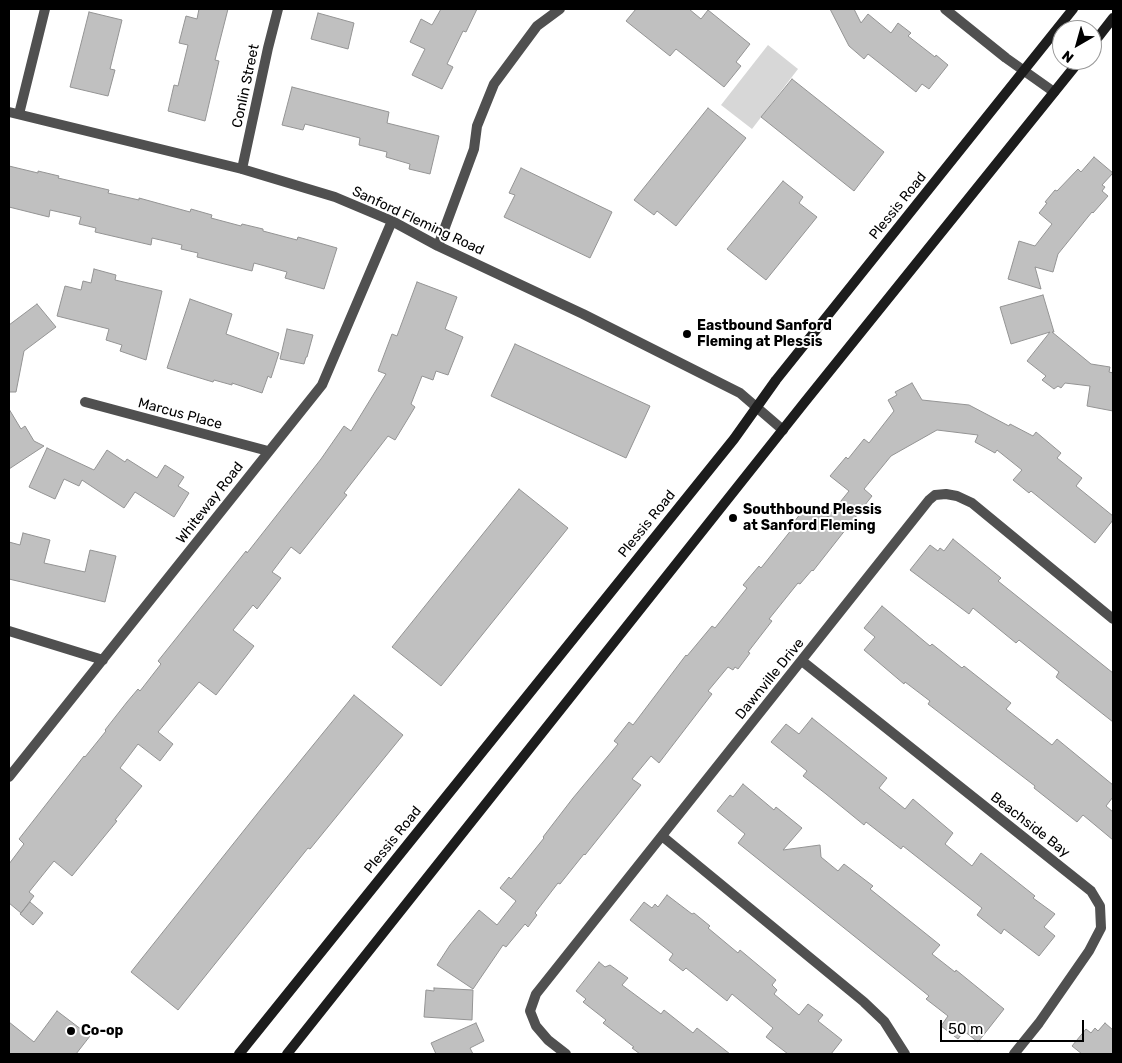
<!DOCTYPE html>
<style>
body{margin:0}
#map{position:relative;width:1122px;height:1063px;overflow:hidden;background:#fff;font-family:Rubik,sans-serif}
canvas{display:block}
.frame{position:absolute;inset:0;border:10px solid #000;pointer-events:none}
.north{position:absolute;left:1052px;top:20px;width:50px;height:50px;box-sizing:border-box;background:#fff;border:1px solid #999;border-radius:50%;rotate:218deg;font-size:14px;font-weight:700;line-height:20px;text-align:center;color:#000}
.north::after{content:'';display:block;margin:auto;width:18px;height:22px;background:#000;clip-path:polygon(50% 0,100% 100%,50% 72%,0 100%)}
.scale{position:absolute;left:940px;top:1020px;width:144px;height:22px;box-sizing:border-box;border:2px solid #000;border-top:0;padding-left:6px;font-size:15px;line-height:18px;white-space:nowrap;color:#000;-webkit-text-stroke:4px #fff;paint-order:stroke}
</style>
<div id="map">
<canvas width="1122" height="1063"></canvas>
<div class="frame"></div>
<div class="north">N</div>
<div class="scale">50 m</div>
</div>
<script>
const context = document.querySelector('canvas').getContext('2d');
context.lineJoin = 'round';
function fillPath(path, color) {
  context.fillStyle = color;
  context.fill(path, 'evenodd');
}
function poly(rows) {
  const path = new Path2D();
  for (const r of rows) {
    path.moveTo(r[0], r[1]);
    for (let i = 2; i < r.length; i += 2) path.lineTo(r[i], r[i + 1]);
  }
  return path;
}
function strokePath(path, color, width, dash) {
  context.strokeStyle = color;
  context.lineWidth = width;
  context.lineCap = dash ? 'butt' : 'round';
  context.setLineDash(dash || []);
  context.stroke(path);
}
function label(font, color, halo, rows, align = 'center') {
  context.font = font + ' Rubik,sans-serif';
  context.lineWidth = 4;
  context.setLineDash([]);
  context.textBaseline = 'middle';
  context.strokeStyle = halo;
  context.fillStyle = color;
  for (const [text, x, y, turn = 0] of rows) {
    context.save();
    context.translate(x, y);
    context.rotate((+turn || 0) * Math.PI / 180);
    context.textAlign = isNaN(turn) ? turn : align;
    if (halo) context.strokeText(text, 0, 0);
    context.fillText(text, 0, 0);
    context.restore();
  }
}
fillPath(poly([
 [768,45,798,69,752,129,721,105]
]), '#d7d7d7');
const building = poly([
 [199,9,228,9,215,60,219,61,205,121,168,111,174,85,178,86,188,45,179,43,186,16,197,19,199,9],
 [441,9,477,9,466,32,463,31,447,64,453,67,442,89,412,75,425,49,410,42,421,19,432,25,441,9],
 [636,9,689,9,701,19,708,10,750,44,736,62,741,66,724,87,676,49,670,56,626,21,636,9],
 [830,9,854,9,861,23,868,14,891,33,898,23,911,33,908,36,935,57,936,55,948,65,929,89,922,84,916,92,868,54,864,59,849,46,830,9],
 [89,12,122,20,110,69,115,70,108,96,70,87,89,12],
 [318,13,354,23,348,49,311,39,318,13],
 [792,79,884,152,854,191,761,117,792,79],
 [292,87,389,112,387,123,439,136,430,174,409,169,410,164,386,157,387,152,359,145,360,138,305,124,303,130,282,125,292,87],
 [708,108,746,138,676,226,657,211,654,215,634,200,708,108],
 [1094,157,1113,173,1102,185,1105,187,1102,191,1108,196,1093,213,1092,212,1058,254,1053,272,1035,267,1041,289,1008,279,1019,241,1035,246,1052,224,1039,213,1047,203,1045,202,1055,190,1057,191,1078,169,1081,172,1094,157],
 [9,166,38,173,38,171,59,176,58,178,109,190,108,193,139,200,139,198,190,212,191,209,212,215,211,218,241,226,242,224,263,229,263,231,297,240,298,237,337,248,324,289,285,278,287,272,254,263,252,271,197,257,198,253,181,249,182,245,152,238,151,245,95,232,96,228,79,224,81,217,50,210,49,217,9,207,9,166],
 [521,168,612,212,590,258,504,217,515,195,509,193,521,168],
 [783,181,803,197,799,203,817,217,766,280,727,249,783,181],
 [94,269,116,275,115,280,162,291,146,360,120,351,122,345,106,340,109,329,57,316,65,286,81,290,83,281,91,283,94,269],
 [417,282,457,297,445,329,463,337,448,375,436,371,433,380,422,376,411,404,415,407,395,440,388,436,344,493,347,495,300,554,291,547,272,572,281,578,257,609,253,605,233,630,254,646,216,695,199,682,158,732,173,744,160,761,138,744,120,768,142,786,115,820,117,821,72,876,54,861,29,892,34,896,21,913,9,903,9,864,24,844,19,839,84,756,85,757,106,731,105,730,127,702,138,689,140,691,161,664,158,661,246,551,247,553,321,459,344,426,351,431,386,374,378,371,392,334,397,336,417,282],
 [1043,295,1054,332,1052,332,1091,364,1110,367,1109,372,1113,373,1113,411,1087,406,1090,386,1065,383,1061,388,1058,386,1054,389,1042,380,1046,376,1027,361,1050,332,1011,344,1000,307,1043,295],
 [190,299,232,314,226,334,279,353,271,378,268,376,262,393,232,383,232,385,214,380,213,382,167,368,190,299],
 [37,304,56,327,24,351,16,392,9,392,9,325,37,304],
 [287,329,313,335,307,357,306,357,304,364,280,359,287,329],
 [515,344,650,406,626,458,491,396,515,344],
 [912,383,922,400,969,405,1009,426,1010,424,1033,436,1036,432,1061,453,1057,458,1082,478,1076,486,1113,516,1113,520,1095,543,1031,491,1029,493,1013,480,1022,470,997,450,995,453,975,442,978,435,937,430,891,456,864,489,872,496,813,571,812,570,800,584,798,583,769,619,772,621,748,652,750,653,738,669,735,667,733,670,728,667,708,691,712,694,659,763,651,756,632,779,641,785,585,855,584,854,560,884,558,883,535,913,537,915,528,927,525,924,506,947,503,945,473,989,437,965,450,945,479,910,497,925,516,901,500,888,509,877,511,879,544,838,543,837,573,798,618,744,614,741,629,722,633,725,686,655,687,656,712,626,715,628,747,588,743,585,759,566,761,568,792,529,790,527,805,508,810,512,815,506,828,517,849,491,830,476,846,457,848,459,864,439,869,443,894,411,888,400,897,395,895,392,912,383],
 [9,409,21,429,25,426,34,441,44,446,9,469,9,409],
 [47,448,94,470,107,450,125,462,127,459,157,478,165,465,184,477,178,486,189,493,174,517,135,492,124,508,82,480,79,486,64,479,55,499,29,487,47,448],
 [519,489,568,528,441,686,392,647,519,489],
 [23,533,50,540,44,563,85,572,90,550,116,556,105,602,9,579,9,542,20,545,23,533],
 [953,539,1001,578,998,581,1113,673,1113,722,1056,677,1059,672,1019,640,1016,643,973,608,969,614,910,570,930,545,938,551,940,548,944,551,953,539],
 [882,606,930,646,932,644,962,668,964,666,1011,703,1006,709,1052,745,1057,739,1113,785,1113,797,1106,806,1113,812,1113,840,1083,815,1077,822,1034,788,1035,786,928,704,930,701,905,682,904,684,864,650,875,637,864,628,882,606],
 [354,695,403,735,310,849,308,848,178,1010,131,972,261,809,354,695],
 [812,718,887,778,879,788,905,809,913,799,953,833,945,844,972,866,981,853,1035,896,1033,898,1055,914,1044,927,1055,936,1039,956,1004,929,1001,934,977,915,982,908,903,846,901,849,866,822,864,825,826,794,803,776,807,771,771,742,786,724,799,734,812,718],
 [743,784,774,810,776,807,802,828,783,850,820,845,821,857,838,871,844,864,873,886,870,889,940,945,932,954,955,972,956,970,1004,1009,978,1042,964,1031,958,1039,941,1026,948,1016,926,999,929,996,738,843,745,834,717,811,730,795,733,797,743,784],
 [667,895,692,914,694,913,710,926,708,928,738,953,740,950,776,980,772,985,777,990,774,994,799,1015,808,1004,823,1015,818,1021,842,1040,831,1054,788,1054,766,1037,773,1028,732,994,727,1001,686,968,683,971,669,960,673,954,630,920,644,902,652,908,655,904,658,907,667,895],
 [30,902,43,913,33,925,20,914,30,902],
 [599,962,605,967,610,965,628,978,622,985,661,1014,664,1010,693,1033,697,1028,730,1054,640,1054,632,1048,634,1047,603,1023,606,1020,583,1002,586,999,576,991,599,962],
 [434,988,473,990,472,1020,424,1017,426,990,434,991,434,988],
 [57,1011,90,1036,76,1054,9,1054,9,1022,34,1042,57,1011],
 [476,1023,484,1041,470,1048,473,1054,436,1054,431,1043,476,1023],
 [1105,1023,1113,1030,1113,1054,1082,1054,1072,1046,1086,1029,1091,1033,1095,1028,1098,1031,1105,1023]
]);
fillPath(building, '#c0c0c0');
strokePath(building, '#949494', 1);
strokePath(poly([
 [945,9,1006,58,1054,92],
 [9,112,242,169,335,197,392,221,438,246,583,314,740,393,783,430],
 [19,114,45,9],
 [242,169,268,48,278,9],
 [438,246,474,149,477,126,494,84,537,26,560,9],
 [85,402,268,451],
 [9,631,103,660],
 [802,661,1091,891,1100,906,1101,928,1089,951,1039,1023,1014,1054],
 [9,777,322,385,392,221],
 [662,836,864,1002,884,1021,905,1054],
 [566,1054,548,1040,536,1026,530,1011,536,994,929,500,935,495,946,494,957,496,972,503,1113,619]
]), '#505050', 10);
strokePath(poly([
 [1092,45,1113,18],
 [239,1054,734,439,776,380,1073,9],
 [287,1054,804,403,1080,60]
]), '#1d1d1d', 10);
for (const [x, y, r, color] of [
 [687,334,5,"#000"],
 [733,518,5,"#000"],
 [71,1031,5,"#000"]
]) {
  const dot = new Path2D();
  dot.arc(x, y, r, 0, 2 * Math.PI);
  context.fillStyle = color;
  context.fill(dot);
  strokePath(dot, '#fff', 2);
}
label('14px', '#000', '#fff', [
 ["Conlin Street",246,86,-78],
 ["Plessis Road",898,206,-51],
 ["Sanford Fleming Road",418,221,25],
 ["Marcus Place",180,414,15],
 ["Whiteway Road",210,503,-52],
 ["Plessis Road",647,524,-51],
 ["Dawnville Drive",770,679,-51],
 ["Beachside Bay",1030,825,38],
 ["Plessis Road",393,840,-51]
]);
label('bold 14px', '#000', '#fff', [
 ["Eastbound Sanford",697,326],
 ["Fleming at Plessis",697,342],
 ["Southbound Plessis",743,510],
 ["at Sanford Fleming",743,526],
 ["Co-op",81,1031]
], 'left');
</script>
